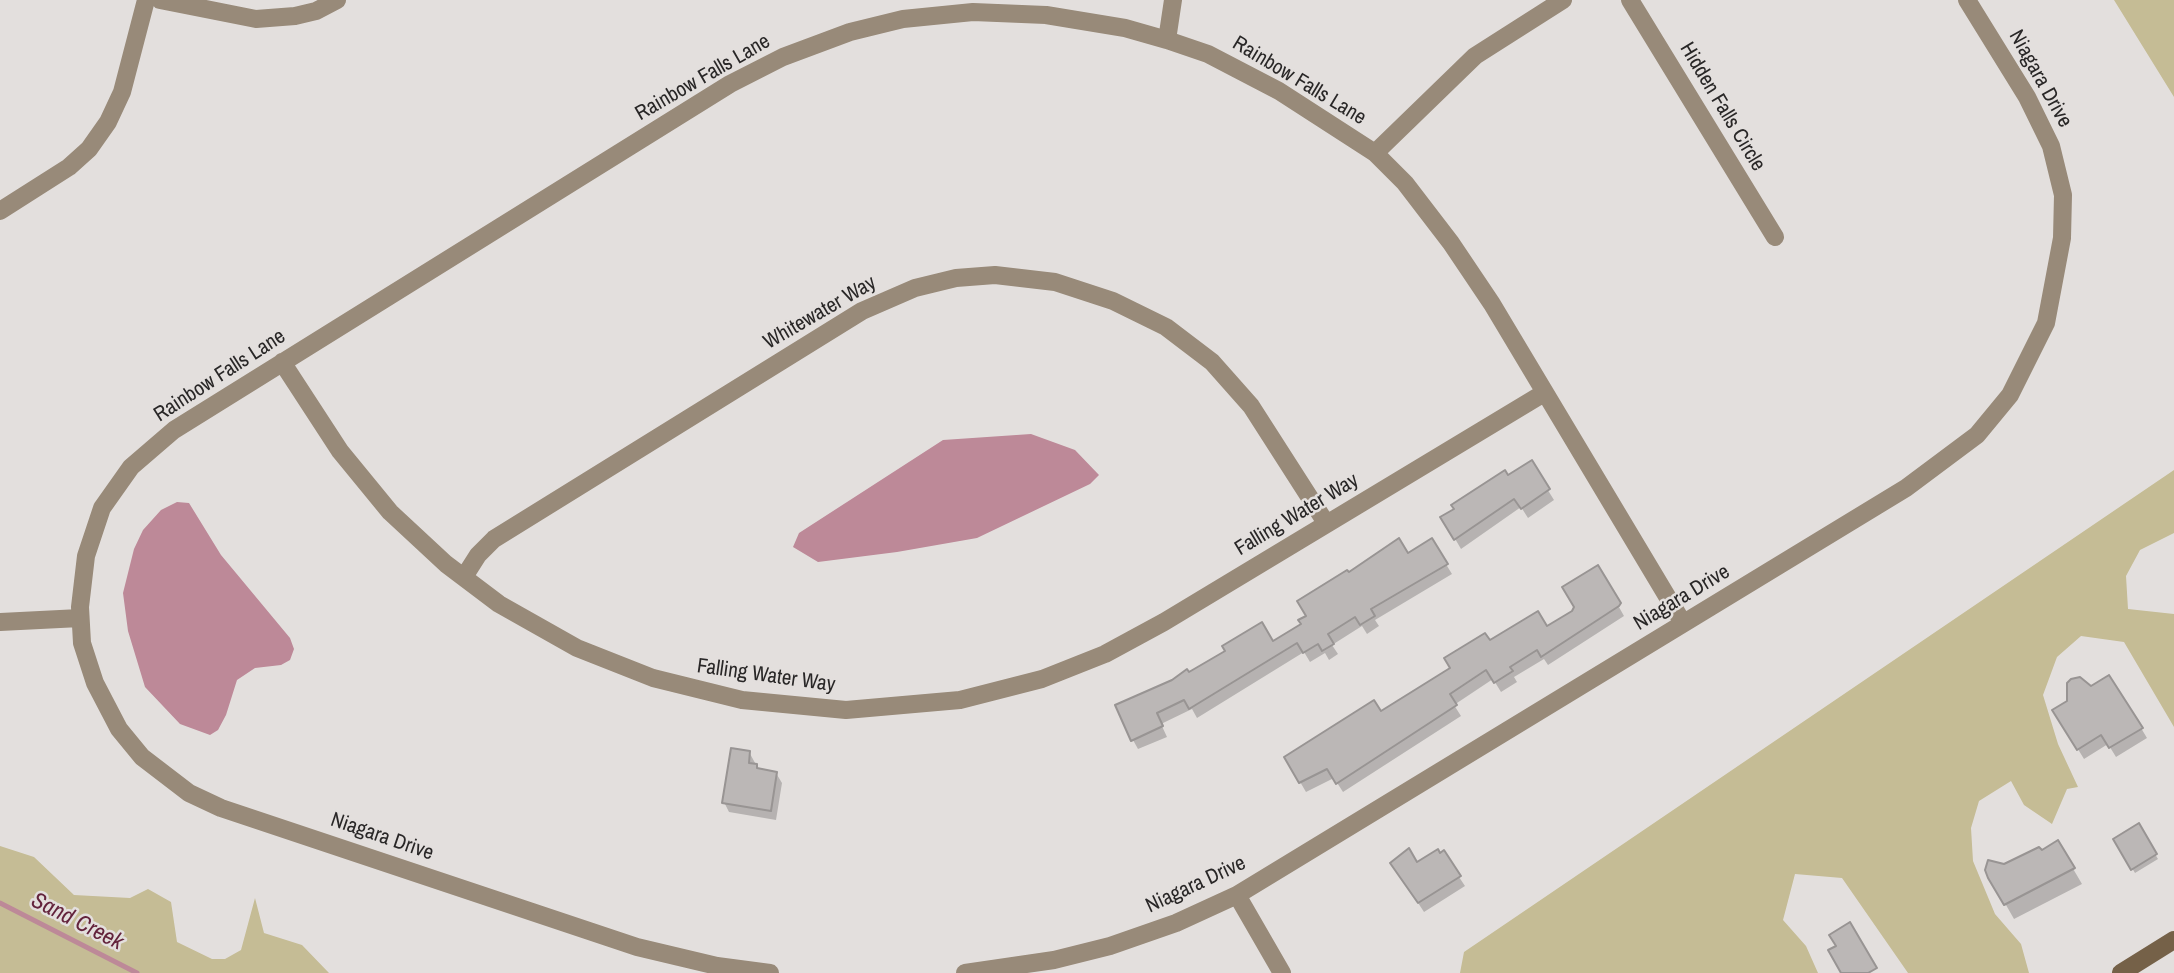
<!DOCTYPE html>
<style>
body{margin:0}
canvas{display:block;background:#e3dfdd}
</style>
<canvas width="2174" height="973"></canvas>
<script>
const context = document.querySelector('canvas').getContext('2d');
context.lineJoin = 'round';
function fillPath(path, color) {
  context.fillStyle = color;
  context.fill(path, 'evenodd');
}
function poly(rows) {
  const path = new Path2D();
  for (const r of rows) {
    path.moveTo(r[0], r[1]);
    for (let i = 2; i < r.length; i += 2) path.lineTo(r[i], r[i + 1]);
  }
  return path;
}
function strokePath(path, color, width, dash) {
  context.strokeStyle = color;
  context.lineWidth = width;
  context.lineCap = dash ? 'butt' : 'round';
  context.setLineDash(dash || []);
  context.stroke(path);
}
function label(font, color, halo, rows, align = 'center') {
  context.font = font + ' "Archivo Narrow",sans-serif';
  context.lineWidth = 5;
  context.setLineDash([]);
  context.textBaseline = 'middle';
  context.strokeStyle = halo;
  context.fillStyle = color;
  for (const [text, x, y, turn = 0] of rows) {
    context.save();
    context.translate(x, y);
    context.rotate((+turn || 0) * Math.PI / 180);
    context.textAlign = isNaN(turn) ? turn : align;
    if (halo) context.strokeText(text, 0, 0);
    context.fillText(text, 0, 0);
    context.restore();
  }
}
fillPath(poly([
 [2114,0,2174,0,2174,97],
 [2174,470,2174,533,2140,550,2126,576,2128,609,2174,614,2174,727,2124,642,2081,636,2057,657,2043,695,2058,744,2078,787,2067,789,2052,824,2024,805,2011,781,1979,801,1971,828,1973,861,1995,914,2021,944,2029,973,1908,973,1842,878,1795,874,1783,920,1806,946,1818,973,1460,973,1464,952],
 [0,846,34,857,74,895,130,898,148,889,171,902,177,942,212,959,225,959,241,950,255,898,264,933,302,945,329,973,0,973]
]), '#c5bc95');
fillPath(poly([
 [1031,434,1075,450,1099,475,1090,484,977,538,897,552,818,562,793,547,799,533,943,440],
 [177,502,189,503,221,555,290,638,294,649,290,660,281,665,255,668,237,680,226,715,218,730,210,735,180,724,145,687,128,631,123,593,134,549,143,530,161,510]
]), '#bd8998');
fillPath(poly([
 [1531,463,1554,500,1528,518,1521,507,1461,549,1443,518],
 [1431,540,1452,574,1375,620,1379,626,1367,634,1362,626,1332,645,1338,654,1329,660,1325,653,1310,662,1304,652,1197,718,1192,709,1161,724,1167,737,1138,749,1133,740,1188,674,1273,643,1303,625,1348,575,1407,555],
 [1597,568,1624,616,1548,665,1544,659,1514,677,1517,682,1501,692,1493,679,1454,705,1461,716,1343,792,1334,778,1306,792,1286,758,1381,713,1489,642,1546,628,1573,612],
 [2054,710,2141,728,2147,738,2116,757,2108,744,2084,759],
 [749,752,759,770,776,773,782,783,776,820,729,812,724,802],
 [2138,826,2158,859,2135,873,2115,840],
 [2058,843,2082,884,2014,919,1990,877,2005,866,2041,853],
 [1408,851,1417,864,1459,877,1465,886,1424,912,1392,863]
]), '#0003');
strokePath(poly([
 [0,903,137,973]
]), '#bd8998', 5);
const building = poly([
 [1532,460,1550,489,1521,509,1514,499,1454,540,1440,517,1454,509,1451,505,1505,470,1508,475,1532,460],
 [1399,538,1408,553,1432,538,1448,564,1371,609,1375,616,1360,625,1355,617,1328,634,1334,644,1322,651,1318,644,1303,653,1297,643,1189,709,1184,700,1157,713,1163,726,1131,741,1115,705,1172,680,1187,669,1189,672,1225,651,1222,646,1262,622,1273,641,1301,624,1298,620,1306,616,1297,601,1347,570,1349,572,1399,538],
 [1598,565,1621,603,1619,606,1541,657,1537,650,1510,667,1513,671,1494,683,1486,670,1450,694,1457,705,1336,784,1327,769,1299,783,1284,757,1374,700,1381,711,1450,668,1444,658,1485,633,1490,640,1538,611,1547,626,1572,611,1574,607,1562,587,1598,565],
 [2109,675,2143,728,2109,748,2101,735,2077,750,2052,710,2067,701,2067,683,2071,679,2080,677,2091,686,2109,675],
 [731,748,750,751,749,763,757,764,757,768,777,772,771,811,722,803,731,748],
 [2139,823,2157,854,2131,870,2113,839,2139,823],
 [2058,840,2075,868,2004,905,1988,878,1985,870,1988,860,2004,864,2039,847,2042,850,2058,840],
 [1409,848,1417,862,1438,849,1440,853,1444,850,1461,876,1418,903,1390,863,1409,848],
 [1850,922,1877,968,1868,973,1841,973,1828,950,1836,946,1829,935,1850,922]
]);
fillPath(building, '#bbb7b6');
strokePath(building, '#989493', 2);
strokePath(poly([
 [160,0,256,19,295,16,316,11,337,0],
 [1630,0,1775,237],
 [1167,40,1173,0],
 [1375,153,1475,56,1563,0],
 [0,211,69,167,89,149,108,122,122,92,146,0],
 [282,362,340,451,390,512,446,564,499,604,577,648,653,678,742,700,846,710,960,700,1042,679,1105,654,1164,622,1544,393],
 [464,577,478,555,494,539,862,311,915,288,956,278,995,275,1055,282,1113,301,1166,327,1212,362,1251,406,1326,523],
 [0,622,80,618],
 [1237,895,1282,973],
 [770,973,717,966,637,947,221,808,189,793,142,757,119,729,95,683,82,643,80,607,86,556,102,508,131,467,174,430,730,84,783,57,850,32,903,19,973,12,1046,15,1125,28,1167,40,1208,54,1279,91,1375,153,1405,183,1451,243,1492,304,1683,623],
 [965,973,1054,960,1110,946,1176,923,1237,895,1906,488,1977,435,2010,395,2046,323,2062,238,2063,195,2051,146,2027,97,1967,0]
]), '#988a79', 18);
strokePath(poly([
 [2121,973,2174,940]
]), '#756148', 18);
label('21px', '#292727', '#e3dfdd', [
 ["Rainbow Falls Lane",703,78,-30],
 ["Niagara Drive",2040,79,61],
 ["Rainbow Falls Lane",1299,81,31],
 ["Hidden Falls Circle",1722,107,59],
 ["Whitewater Way",820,313,-30],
 ["Rainbow Falls Lane",220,376,-33],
 ["Falling Water Way",1297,515,-31],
 ["Niagara Drive",1682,598,-31],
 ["Falling Water Way",766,676,8],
 ["Niagara Drive",382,837,19],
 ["Niagara Drive",1196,885,-25]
]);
label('italic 23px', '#63233c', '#e3dfdd', [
 ["Sand Creek",77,922,27]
]);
</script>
